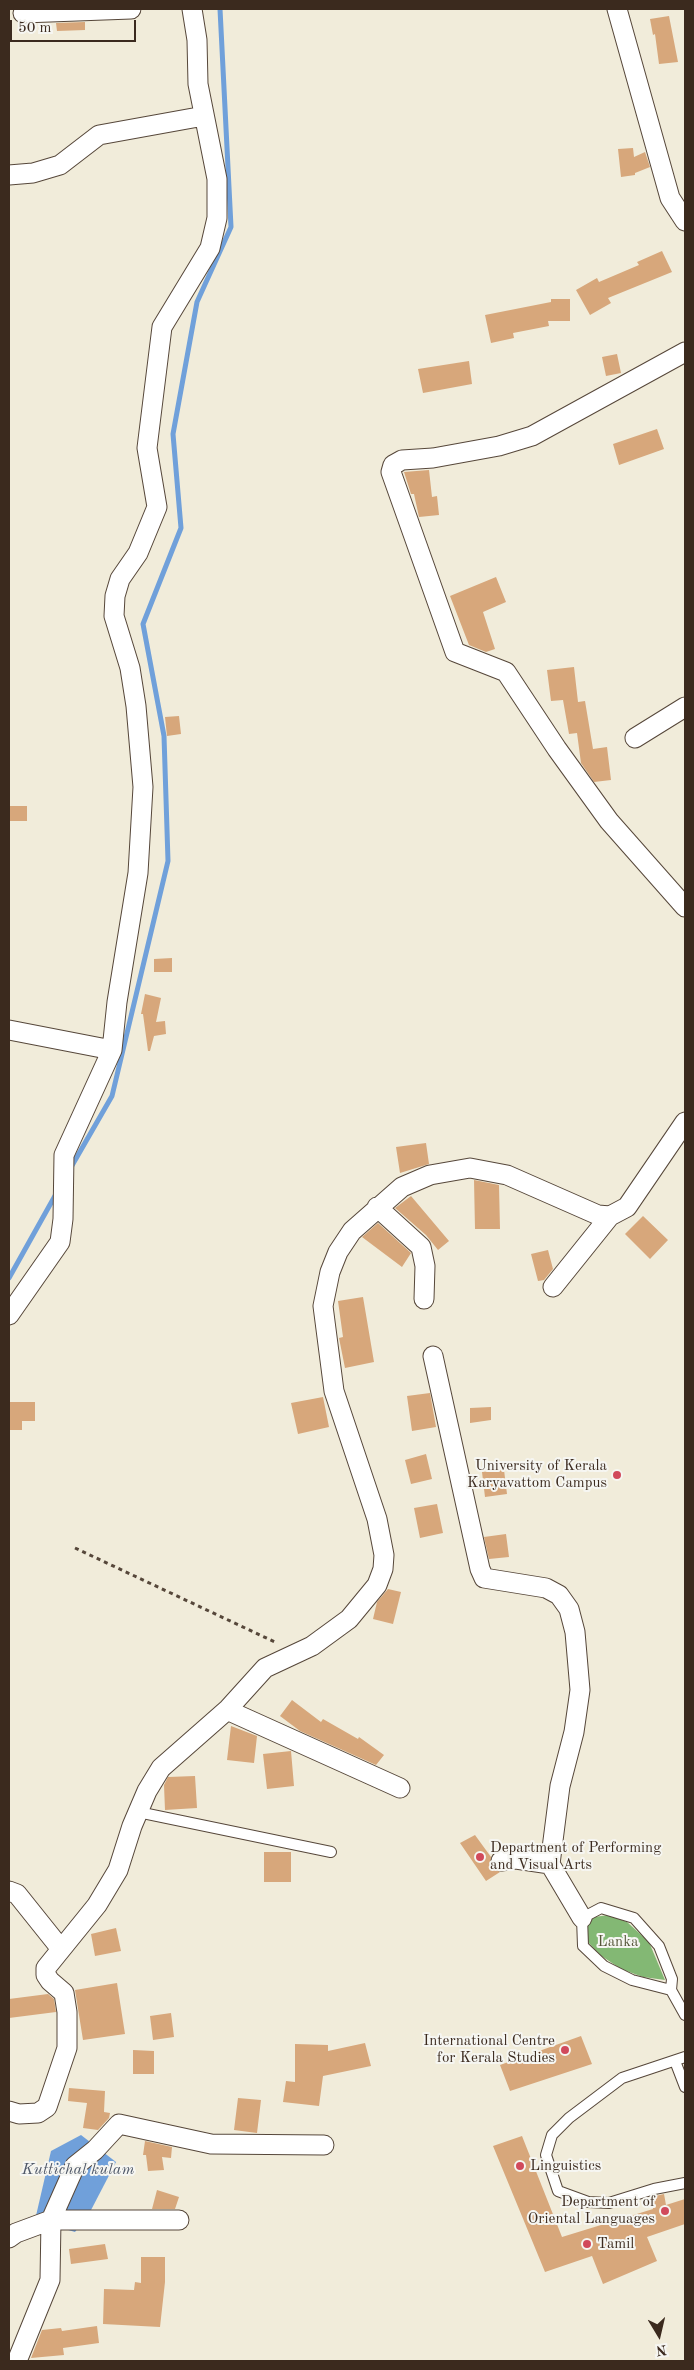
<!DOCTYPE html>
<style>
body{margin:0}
#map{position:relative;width:694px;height:2370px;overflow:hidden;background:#f1ecda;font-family:"Old Standard TT",serif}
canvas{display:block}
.frame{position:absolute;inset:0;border:10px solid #3b2a1e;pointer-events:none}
.north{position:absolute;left:634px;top:2310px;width:50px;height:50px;-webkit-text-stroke:4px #f6f6f2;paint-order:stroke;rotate:171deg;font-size:14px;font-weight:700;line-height:20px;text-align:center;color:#3b2a1e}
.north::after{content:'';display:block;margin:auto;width:18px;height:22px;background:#3b2a1e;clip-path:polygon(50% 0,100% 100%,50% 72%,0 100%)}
.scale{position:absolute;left:10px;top:20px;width:126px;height:22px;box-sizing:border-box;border:2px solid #3b2a1e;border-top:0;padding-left:6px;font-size:15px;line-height:18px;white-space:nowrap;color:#3b2a1e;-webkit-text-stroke:4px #f6f6f2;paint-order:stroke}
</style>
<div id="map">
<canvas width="694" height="2370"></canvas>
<div class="frame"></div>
<div class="north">N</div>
<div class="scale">50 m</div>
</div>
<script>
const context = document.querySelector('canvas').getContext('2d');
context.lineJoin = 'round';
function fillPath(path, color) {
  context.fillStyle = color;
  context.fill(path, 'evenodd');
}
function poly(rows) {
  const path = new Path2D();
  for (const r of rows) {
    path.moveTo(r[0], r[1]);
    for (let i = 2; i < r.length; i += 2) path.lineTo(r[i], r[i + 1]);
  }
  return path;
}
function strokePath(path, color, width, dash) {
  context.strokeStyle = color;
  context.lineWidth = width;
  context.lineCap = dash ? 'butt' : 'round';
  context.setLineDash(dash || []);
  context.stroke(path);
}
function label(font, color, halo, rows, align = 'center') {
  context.font = font + ' "Old Standard TT",serif';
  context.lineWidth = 4;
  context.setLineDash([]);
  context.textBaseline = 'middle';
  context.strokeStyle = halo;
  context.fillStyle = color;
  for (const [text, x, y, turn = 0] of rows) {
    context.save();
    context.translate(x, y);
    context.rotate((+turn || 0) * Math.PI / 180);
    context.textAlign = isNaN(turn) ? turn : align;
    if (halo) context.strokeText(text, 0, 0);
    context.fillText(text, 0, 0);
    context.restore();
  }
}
fillPath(poly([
 [609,1915,627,1922,649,1942,665,1980,643,1977,621,1969,600,1955,586,1940,585,1922,594,1917]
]), '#83b874');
fillPath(poly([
 [81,2135,116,2162,90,2212,75,2232,35,2220,51,2151]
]), '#70a0da');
strokePath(poly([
 [70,1169,112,1096,168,861,164,736,143,624,181,528,173,434,197,302,231,227,220,9],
 [9,1278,56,1194]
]), '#70a0da', 5);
fillPath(poly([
 [669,16,678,62,659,64,655,34,653,35,650,19],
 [85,22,85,30,57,31,56,23],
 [633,148,634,157,645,152,650,167,635,173,635,175,621,177,618,149],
 [662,251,672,272,608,298,611,303,590,315,576,290,597,278,599,282,639,265,637,262],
 [551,299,570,299,570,321,548,321,549,326,513,333,514,338,491,343,485,315,551,302],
 [617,354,621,373,606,376,602,357],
 [469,361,472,384,423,393,418,369],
 [657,429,664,449,619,465,613,444],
 [429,470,432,497,437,496,439,515,419,517,414,494,411,494,404,472],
 [496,577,506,602,483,612,495,649,486,652,469,645,450,596],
 [574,667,578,702,585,701,593,749,607,747,611,780,594,782,581,763,577,733,569,734,563,700,551,701,547,670],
 [179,716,181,734,167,736,165,717],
 [9,806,27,806,27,821,9,821],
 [172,958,172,972,154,972,154,959],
 [145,994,161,998,156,1022,165,1021,166,1034,154,1036,150,1051,148,1051,143,1014,141,1014],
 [426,1143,429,1164,400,1173,396,1147],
 [474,1180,499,1185,500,1229,475,1229],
 [411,1196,449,1241,438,1250,426,1235,395,1208],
 [643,1216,668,1240,650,1259,625,1234],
 [378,1223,411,1253,402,1267,362,1237],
 [548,1250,553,1269,544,1280,538,1281,531,1254],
 [363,1297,374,1362,345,1368,339,1338,343,1337,338,1301],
 [430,1393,436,1427,412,1431,407,1396],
 [323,1397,329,1427,298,1434,291,1403],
 [9,1402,35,1402,35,1421,22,1421,22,1430,9,1430],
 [491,1407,491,1420,470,1423,470,1408],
 [426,1454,432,1479,411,1484,405,1460],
 [504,1470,507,1494,485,1497,482,1472],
 [437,1504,443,1533,420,1538,414,1508],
 [506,1534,509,1557,489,1559,484,1537],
 [388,1589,401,1592,393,1624,373,1619,377,1602],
 [292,1700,321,1722,323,1719,358,1739,359,1737,384,1755,376,1765,300,1731,280,1716],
 [231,1726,257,1736,254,1763,227,1760],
 [291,1751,294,1786,267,1789,263,1754],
 [195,1776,197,1808,165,1810,164,1785,168,1777],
 [475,1835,491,1857,492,1867,500,1872,486,1881,460,1843],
 [264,1852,291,1852,291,1882,264,1882],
 [116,1928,121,1951,95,1956,91,1934],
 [117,1983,125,2034,83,2040,75,1990],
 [48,1994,54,1999,56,2012,9,2018,9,1999],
 [171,2013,174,2037,153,2040,150,2016],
 [581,2036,592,2064,510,2091,500,2065],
 [365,2043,371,2066,323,2076,319,2106,283,2102,286,2081,295,2082,295,2044,328,2045,328,2051],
 [133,2050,154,2051,154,2074,133,2074],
 [69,2088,105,2091,104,2112,110,2113,109,2118,98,2130,83,2128,87,2103,68,2101],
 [238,2098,261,2100,257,2133,234,2130],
 [522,2136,562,2237,653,2209,651,2197,664,2194,666,2205,685,2199,685,2224,647,2237,657,2261,603,2284,592,2256,545,2272,493,2146],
 [145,2141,172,2147,171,2158,162,2157,164,2170,148,2171,146,2155,143,2155],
 [157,2190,179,2197,175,2209,152,2209],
 [105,2244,108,2259,71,2264,69,2249],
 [141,2257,165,2257,165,2282,160,2327,103,2324,104,2289,134,2290,135,2282,141,2283],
 [97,2326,99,2343,63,2348,64,2355,31,2358,42,2330,61,2328,62,2331]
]), '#d7a77b');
const lane = poly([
 [138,1812,331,1852],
 [671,1990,632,1980,604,1966,583,1946,582,1918,601,1908,634,1918,659,1946,672,1979,671,1990,685,2015],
 [685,2057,622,2078,569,2118,552,2135,546,2155,558,2191,588,2202,609,2203,654,2189,685,2183],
 [675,2061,685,2087]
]);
const street = poly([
 [617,9,670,198,685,221],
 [23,13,131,9],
 [9,175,33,173,60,165,99,135,204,116],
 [685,352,532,436,499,446,433,458,402,460,393,465,391,472,455,652,506,672,557,749,609,821,685,907],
 [635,738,685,707],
 [9,1030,112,1050],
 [377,1207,421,1247,425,1266,424,1299],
 [553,1287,610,1216],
 [9,1315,60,1242,63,1219,64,1155,112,1050,117,1002,138,873,143,787,136,706,130,668,114,616,115,596,120,579,138,553,157,507,147,448,162,327,210,248,217,218,217,179,198,84,197,40,192,9],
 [433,1356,480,1569,484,1578,546,1588,559,1595,569,1609,575,1632,580,1690,574,1732,560,1786,550,1864,582,1918],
 [227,1710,400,1788],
 [501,1861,516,1859,550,1864],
 [9,1891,17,1894,61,1949],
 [9,2111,19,2114,38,2113,47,2107,67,2048,67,2012,64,1993,50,1981,46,1975,46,1968,97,1905,118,1870,132,1826,147,1791,161,1768,227,1710,265,1668,312,1646,349,1619,377,1585,383,1569,384,1555,377,1519,334,1391,323,1306,330,1272,338,1252,352,1231,402,1187,430,1175,470,1168,507,1175,598,1215,610,1216,627,1207,685,1122],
 [9,2238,16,2233,51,2220,179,2220],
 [17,2361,50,2280,51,2220,75,2166,95,2150,119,2124,211,2144,324,2145]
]);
strokePath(lane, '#56473a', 12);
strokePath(street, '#56473a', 21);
strokePath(poly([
 [75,1548,277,1643]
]), '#56473a', 3, [4, 4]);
strokePath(lane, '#fff', 10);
strokePath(street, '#fff', 19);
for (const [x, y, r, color] of [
 [617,1475,5,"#d1495b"],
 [480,1857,5,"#d1495b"],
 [565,2050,5,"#d1495b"],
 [520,2166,5,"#d1495b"],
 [665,2211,5,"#d1495b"],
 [587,2244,5,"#d1495b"]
]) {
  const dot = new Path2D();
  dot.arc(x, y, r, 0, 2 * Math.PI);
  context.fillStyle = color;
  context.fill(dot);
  strokePath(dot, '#f6f6f2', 2);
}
label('15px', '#3b2a1e', '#f6f6f2', [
 ["University of Kerala",607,1466],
 ["Karyavattom Campus",607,1483],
 ["Department of Performing",490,1848,"left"],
 ["and Visual Arts",490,1865,"left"],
 ["International Centre",555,2041],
 ["for Kerala Studies",555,2058],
 ["Linguistics",530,2166,"left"],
 ["Department of",655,2202],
 ["Oriental Languages",655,2219],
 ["Tamil",597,2244,"left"]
], 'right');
label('15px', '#555538', '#f6f6f2', [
 ["Lanka",618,1942]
]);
label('italic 16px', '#505969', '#f6f6f2', [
 ["Kuttichal kulam",78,2170]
]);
</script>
